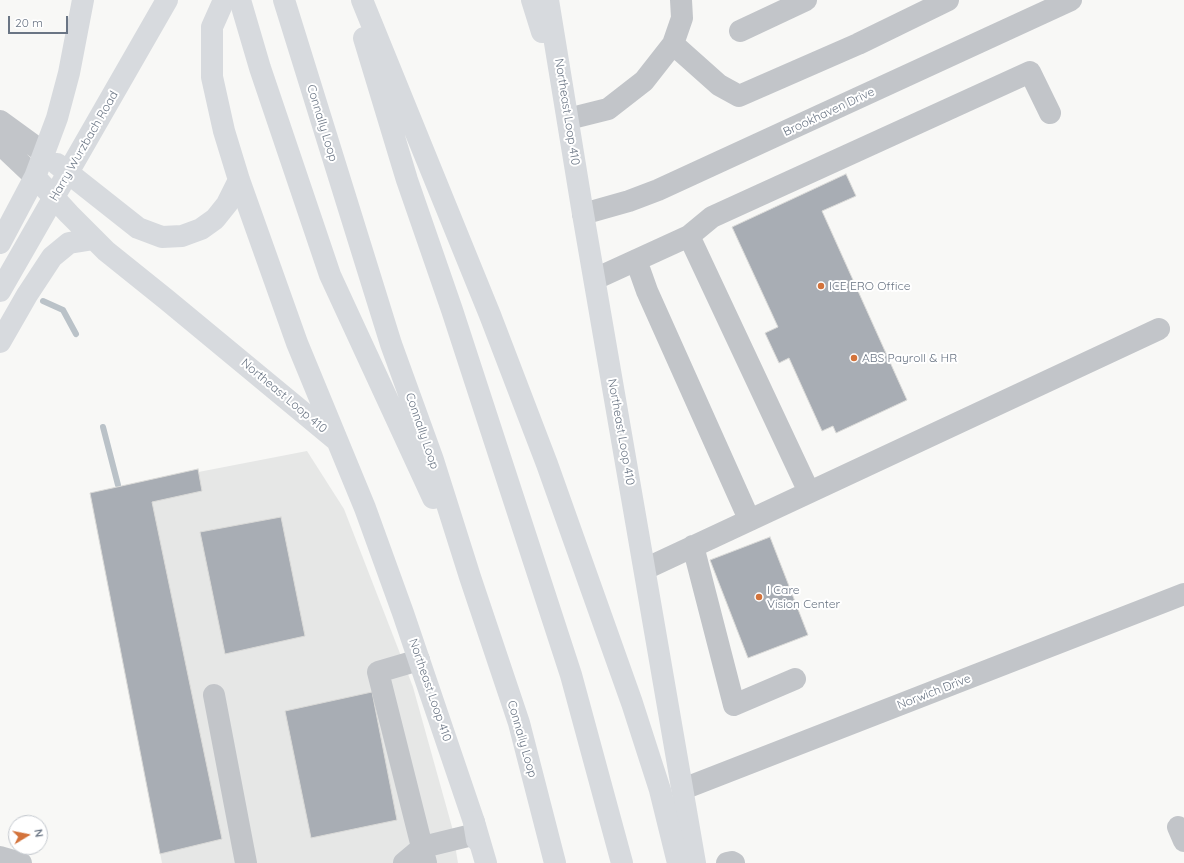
<!DOCTYPE html>
<style>
body{margin:0}
#map{position:relative;width:1184px;height:863px;overflow:hidden;background:#f8f8f6;font-family:Quicksand,sans-serif}
canvas{display:block}
.north{position:absolute;left:8px;top:815px;width:40px;height:40px;box-sizing:border-box;background:#fff;border:1px solid #c3c8ce;border-radius:50%;rotate:80deg;font-size:11px;font-weight:700;line-height:16px;text-align:center;color:#6a7584}
.north::after{content:'';display:block;margin:auto;width:14px;height:18px;background:#d3733b;clip-path:polygon(50% 0,100% 100%,50% 72%,0 100%)}
.scale{position:absolute;left:8px;top:16px;width:60px;height:18px;box-sizing:border-box;border:2px solid #6a7584;border-top:0;padding-left:5px;font-size:12px;line-height:14px;white-space:nowrap;color:#6a7584;-webkit-text-stroke:3px #fff;paint-order:stroke}
</style>
<div id="map">
<canvas width="1184" height="863"></canvas>
<div class="north">N</div>
<div class="scale">20 m</div>
</div>
<script>
const context = document.querySelector('canvas').getContext('2d');
context.lineJoin = 'round';
function fillPath(path, color) {
  context.fillStyle = color;
  context.fill(path, 'evenodd');
}
function poly(rows) {
  const path = new Path2D();
  for (const r of rows) {
    path.moveTo(r[0], r[1]);
    for (let i = 2; i < r.length; i += 2) path.lineTo(r[i], r[i + 1]);
  }
  return path;
}
function strokePath(path, color, width, dash) {
  context.strokeStyle = color;
  context.lineWidth = width;
  context.lineCap = dash ? 'butt' : 'round';
  context.setLineDash(dash || []);
  context.stroke(path);
}
function label(font, color, halo, rows, align = 'center') {
  context.font = font + ' Quicksand,sans-serif';
  context.lineWidth = 4;
  context.setLineDash([]);
  context.textBaseline = 'middle';
  context.strokeStyle = halo;
  context.fillStyle = color;
  for (const [text, x, y, turn = 0] of rows) {
    context.save();
    context.translate(x, y);
    context.rotate((+turn || 0) * Math.PI / 180);
    context.textAlign = isNaN(turn) ? turn : align;
    if (halo) context.strokeText(text, 0, 0);
    context.fillText(text, 0, 0);
    context.restore();
  }
}
fillPath(poly([
 [307,451,344,509,413,687,452,827,458,863,162,863,90,493]
]), '#e6e7e6');
strokePath(poly([
 [43,301,63,310,76,334],
 [103,427,118,485]
]), '#bac2c8', 6);
const building = poly([
 [846,174,856,196,822,211,907,400,836,433,833,426,822,431,789,358,779,363,765,333,778,327,732,227,846,174],
 [198,469,202,491,152,502,222,839,160,854,90,493,198,469],
 [281,517,305,636,225,654,200,532,281,517],
 [770,537,808,635,748,658,710,560,770,537],
 [372,692,397,820,311,838,285,711,372,692]
]);
fillPath(building, '#a8adb4');
strokePath(building, '#dadad8', 1);
strokePath(poly([
 [740,31,806,0],
 [673,44,719,85,739,96,858,44,948,0],
 [568,119,608,109,644,81,673,44,682,18,681,0],
 [0,121,44,153],
 [0,144,35,177],
 [583,214,629,201,658,190,1071,0],
 [689,236,712,217,1030,72,1050,113],
 [636,260,647,291,749,519],
 [595,279,689,236,809,492],
 [693,546,734,705,795,679],
 [645,569,1159,329],
 [419,660,378,672,426,863],
 [214,695,246,863],
 [683,789,1184,594],
 [1178,827,1184,841],
 [0,857,21,863],
 [404,863,423,847,476,834],
 [727,863,732,862,734,863]
]), '#c2c5c9', 22);
strokePath(poly([
 [224,0,212,27,212,77,224,131,239,180,297,343,365,508,403,613,474,822,477,840],
 [532,0,542,32],
 [548,0,583,214,695,863],
 [57,164,138,228,162,237,182,236,201,229,215,219,227,204,239,180],
 [35,177,69,214,106,251,167,300,335,439],
 [0,243,35,177,57,118,69,73,83,0],
 [0,291,167,0],
 [0,342,27,295,52,257,69,243,94,239]
]), '#d7dade', 22);
strokePath(poly([
 [240,0,260,68,330,275,433,498],
 [284,0,391,344,433,460,470,577,519,723,555,863],
 [362,0,490,315,547,464,632,703,660,790,678,863],
 [364,38,407,180,452,310,571,675,622,863],
 [474,822,486,863]
]), '#d7dade', 22);
for (const [x, y, r, color] of [
 [821,286,4,"#d3733b"],
 [854,358,4,"#d3733b"],
 [759,597,4,"#d3733b"]
]) {
  const dot = new Path2D();
  dot.arc(x, y, r, 0, 2 * Math.PI);
  context.fillStyle = color;
  context.fill(dot);
  strokePath(dot, '#fff', 1.5);
}
label('12px', '#6a7584', '#fff', [
 ["Northeast Loop 410",567,112,81],
 ["Brookhaven Drive",829,112,-25],
 ["Connally Loop",322,123,73],
 ["Harry Wurzbach Road",84,146,-60],
 ["Northeast Loop 410",284,396,40],
 ["Connally Loop",422,431,71],
 ["Northeast Loop 410",621,432,80],
 ["Northeast Loop 410",430,690,71],
 ["Norwich Drive",934,692,-21],
 ["Connally Loop",522,739,74]
]);
label('12px', '#6a7584', '#fff', [
 ["ICE ERO Office",829,286],
 ["ABS Payroll & HR",862,358],
 ["I Care",767,590],
 ["Vision Center",767,604]
], 'left');
</script>
